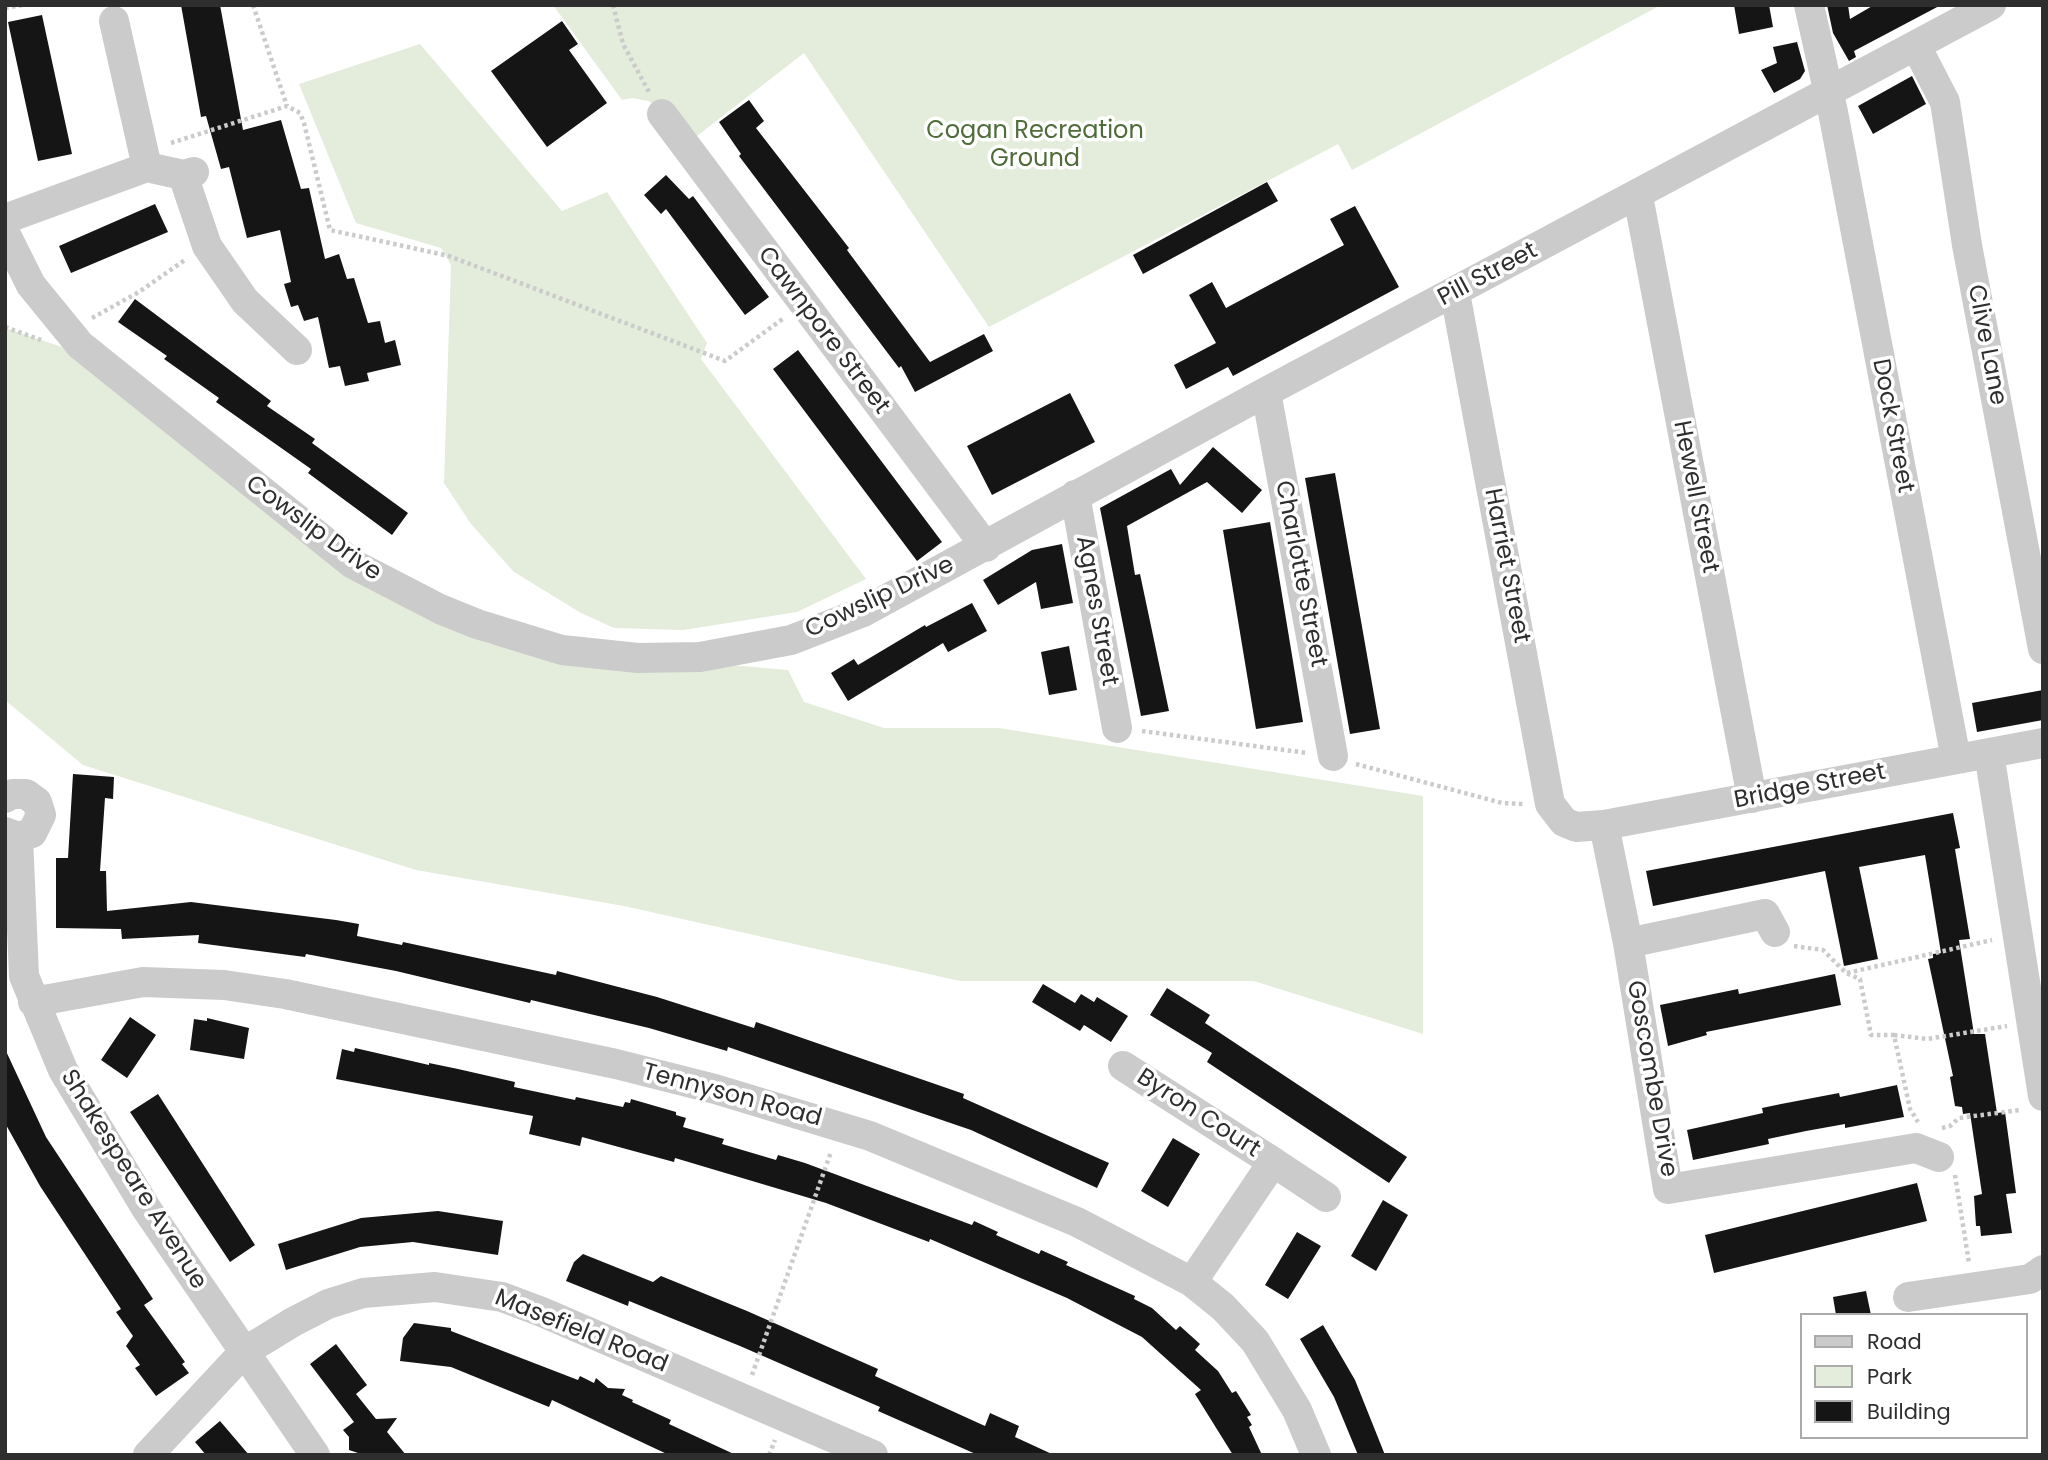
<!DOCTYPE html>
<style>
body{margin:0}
#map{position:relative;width:2048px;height:1460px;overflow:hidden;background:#fff;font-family:Poppins,sans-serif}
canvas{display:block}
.frame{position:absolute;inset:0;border:7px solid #2e2e2e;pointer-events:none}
.legend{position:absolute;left:1800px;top:1313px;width:228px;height:126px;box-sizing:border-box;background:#fff;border:2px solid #ababab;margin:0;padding:9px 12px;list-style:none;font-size:21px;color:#2e2e2e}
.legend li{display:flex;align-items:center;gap:14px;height:35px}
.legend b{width:35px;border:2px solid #ababab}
</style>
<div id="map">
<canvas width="2048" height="1460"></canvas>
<div class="frame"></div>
<ul class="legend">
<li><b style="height:9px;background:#cbcbcb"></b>Road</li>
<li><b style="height:19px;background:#e4ecdb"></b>Park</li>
<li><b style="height:19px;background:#151515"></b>Building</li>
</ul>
</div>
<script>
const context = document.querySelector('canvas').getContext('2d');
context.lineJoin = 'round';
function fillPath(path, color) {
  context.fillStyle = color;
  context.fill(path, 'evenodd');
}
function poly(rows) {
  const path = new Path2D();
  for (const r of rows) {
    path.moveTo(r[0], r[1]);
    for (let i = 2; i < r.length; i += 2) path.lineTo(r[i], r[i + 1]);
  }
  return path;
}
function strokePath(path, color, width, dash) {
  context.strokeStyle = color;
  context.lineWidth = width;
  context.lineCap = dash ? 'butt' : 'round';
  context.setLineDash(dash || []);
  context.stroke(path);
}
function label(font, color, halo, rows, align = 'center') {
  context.font = font + ' Poppins,sans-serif';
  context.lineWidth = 7;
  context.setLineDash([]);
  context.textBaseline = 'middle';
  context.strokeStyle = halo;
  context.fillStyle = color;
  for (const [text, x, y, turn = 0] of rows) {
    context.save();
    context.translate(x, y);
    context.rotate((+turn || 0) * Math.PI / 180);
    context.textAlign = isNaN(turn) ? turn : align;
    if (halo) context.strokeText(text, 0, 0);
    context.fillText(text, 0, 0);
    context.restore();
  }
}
fillPath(poly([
 [553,5,1661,5,1352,170,1338,144,989,327,804,53,693,139,672,114,648,101,632,98,622,100],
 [420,44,562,211,607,192,707,343,701,359,866,579,797,612,683,630,614,628,581,613,514,572,471,524,444,483,451,265,441,248,356,223,299,84],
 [5,328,62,347,341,567,489,644,788,670,804,702,884,728,999,728,1423,796,1423,1034,1254,981,960,981,624,906,416,870,83,765,5,700]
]), '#e4ecdb');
fillPath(poly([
 [181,5,220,5,243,130,281,120,301,189,309,188,325,259,339,254,347,279,354,278,368,323,380,321,385,343,395,340,401,365,367,373,369,381,345,386,340,366,329,368,318,317,304,321,298,305,291,307,284,284,291,282,280,230,247,238,229,167,221,169,206,116,201,117],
 [1734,5,1769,5,1773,27,1739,34],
 [1827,5,1848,5,1850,19,1874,5,1941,5,1854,51,1856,57,1849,61,1833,33],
 [42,15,72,154,38,161,8,22],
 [562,21,578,44,569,50,607,103,547,147,491,71],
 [1797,42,1805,71,1800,79,1774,93,1761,70,1777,63,1773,47],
 [1912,76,1926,104,1873,134,1858,106],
 [749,100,764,121,756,128,849,248,847,250,930,362,984,334,993,351,915,392,901,366,899,368,739,156,741,154,719,122],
 [666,175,689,199,693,196,769,297,745,315,666,209,661,214,644,195],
 [1267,182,1278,201,1143,274,1133,255],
 [155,204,168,232,71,273,59,246],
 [1355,206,1399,287,1233,376,1228,367,1186,389,1174,365,1216,343,1189,295,1212,282,1226,308,1344,245,1330,219],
 [135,299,271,401,267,406,315,439,312,443,408,513,392,535,308,473,311,469,216,402,219,398,164,359,167,356,118,322],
 [798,350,942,542,917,561,773,369],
 [1070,393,1095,442,992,495,967,446],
 [1213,447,1262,490,1242,513,1207,482,1127,526,1135,575,1140,574,1169,711,1141,716,1100,508,1171,469,1180,485],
 [1335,473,1380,729,1350,734,1305,478],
 [1270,522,1303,722,1256,729,1223,530],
 [1062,544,1073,603,1041,609,1036,582,998,605,983,580,1032,550],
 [972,603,987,631,948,652,943,643,848,701,831,673,854,659,858,665,925,625,926,627],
 [1069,646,1077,690,1049,695,1041,652],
 [2043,690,2043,720,1977,732,1972,703],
 [73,774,114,777,113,799,105,798,100,871,106,871,107,911,191,902,336,920,359,924,357,936,402,945,403,942,556,975,557,971,657,997,754,1028,756,1022,964,1094,963,1098,1109,1163,1097,1188,971,1130,728,1047,727,1051,649,1028,531,1000,530,1003,396,971,306,954,305,957,198,943,199,935,122,939,121,929,56,928,56,858,68,858],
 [1953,813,1960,848,1955,849,1970,939,1959,940,1974,1034,1985,1034,1997,1113,2005,1112,2016,1193,2006,1194,2012,1233,1981,1236,1980,1226,1976,1226,1974,1196,1982,1194,1970,1113,1963,1114,1962,1107,1955,1106,1950,1077,1953,1076,1928,959,1933,958,1933,954,1941,953,1925,855,1859,867,1878,959,1844,966,1825,871,1653,906,1646,871],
 [1835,974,1841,1005,1706,1032,1707,1035,1668,1046,1660,1005,1738,989,1739,994],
 [1043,984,1075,1003,1081,994,1094,1002,1097,997,1128,1016,1111,1042,1084,1025,1080,1031,1032,1002],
 [1167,988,1210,1015,1205,1023,1407,1157,1389,1183,1207,1062,1212,1053,1150,1015],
 [130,1017,156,1035,127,1078,101,1060],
 [207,1018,249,1028,244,1059,190,1050,194,1019,207,1021],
 [355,1048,429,1065,429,1063,458,1069,515,1082,514,1087,575,1100,576,1097,623,1107,625,1102,630,1103,631,1099,676,1112,676,1115,686,1118,683,1127,724,1139,722,1144,776,1160,778,1155,805,1163,972,1225,974,1221,998,1232,996,1235,1039,1254,1041,1250,1068,1262,1066,1265,1135,1296,1134,1299,1152,1308,1176,1330,1180,1326,1200,1344,1195,1350,1218,1371,1232,1393,1236,1391,1251,1415,1247,1417,1252,1425,1249,1427,1262,1455,1233,1455,1195,1394,1201,1390,1142,1337,1067,1298,930,1239,929,1242,826,1203,675,1158,674,1162,582,1137,580,1146,529,1134,533,1116,336,1079,342,1049,354,1052],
 [5,1049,46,1137,153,1299,144,1305,185,1362,182,1364,189,1373,156,1396,135,1368,140,1365,126,1346,133,1336,116,1312,121,1309,40,1186,5,1123],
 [1897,1085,1904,1117,1845,1128,1845,1124,1806,1131,1768,1139,1769,1144,1693,1160,1687,1130,1763,1113,1762,1108,1781,1104,1839,1093,1840,1097],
 [158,1094,255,1245,230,1262,130,1112],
 [1173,1138,1200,1154,1168,1207,1141,1191],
 [1917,1183,1927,1221,1714,1273,1705,1235],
 [1383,1200,1408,1215,1376,1271,1351,1256],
 [438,1211,503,1221,498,1255,413,1242,360,1247,286,1270,278,1244,361,1218],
 [1297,1232,1321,1246,1288,1299,1265,1285],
 [583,1254,653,1282,661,1276,747,1311,878,1369,875,1376,985,1426,990,1413,1019,1426,1015,1437,1054,1455,978,1455,878,1411,880,1407,740,1346,629,1301,628,1306,566,1281,574,1262],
 [1866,1291,1871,1315,1836,1315,1833,1297],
 [414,1323,451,1328,451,1331,578,1380,580,1376,594,1383,596,1378,608,1388,625,1389,622,1395,633,1400,632,1402,671,1420,669,1424,736,1455,669,1455,552,1400,549,1407,451,1367,400,1361,403,1338],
 [1323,1325,1355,1380,1385,1455,1358,1455,1334,1397,1300,1339],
 [336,1344,367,1385,356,1394,376,1419,397,1418,387,1432,406,1455,364,1455,349,1450,349,1437,343,1430,354,1422,310,1364],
 [220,1421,249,1455,206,1455,195,1442]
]), '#151515');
strokePath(poly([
 [253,5,287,106],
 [613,5,623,44,649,92],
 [5,8,23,5],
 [171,143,287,106,300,113,304,123,330,230,449,256,725,361,784,318],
 [92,318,139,292,185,260],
 [5,327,41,340],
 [1142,731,1307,753],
 [1356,764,1502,803,1524,804],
 [1794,946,1823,950,1846,973,1860,979,1871,1035,1894,1035,1910,1109,1918,1122],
 [1847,973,1992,940],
 [1894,1035,1927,1039,2007,1026],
 [1942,1128,1950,1126,1959,1118,2020,1110],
 [1955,1175,1969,1263],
 [752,1375,831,1152],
 [769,1455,775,1440]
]), '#cbcbcb', 4.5, [3.5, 3.5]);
strokePath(poly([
 [1809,5,1833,112,1956,759],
 [114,21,147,167],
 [1916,46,1945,102,1967,245,2043,649],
 [662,114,986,547],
 [183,175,207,246,245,301,297,350],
 [1638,196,1752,798],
 [5,219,147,167,183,175,194,172],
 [5,233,31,285,80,345,353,564,440,609,477,624,562,650,638,658,700,657,791,640,863,612,1266,392,1991,5],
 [1455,293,1550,804,1564,822,1576,827,1604,825,2043,743],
 [1266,392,1333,756],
 [1075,495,1117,728],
 [1989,753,2043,1096],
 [5,798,12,794,26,794,37,802,41,815,32,833,18,837,5,832],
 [1604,825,1628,943,1668,1189,1916,1148,1939,1157],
 [18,837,24,976,63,1070,146,1208,315,1455],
 [1628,943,1765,914,1775,932],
 [33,1002,143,982,224,985,285,994,616,1064,715,1089,870,1136,1077,1222,1192,1282,1223,1307,1255,1341,1297,1410,1316,1455],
 [1123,1066,1273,1162],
 [1192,1282,1273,1162,1326,1197],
 [1908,1297,2030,1279,2043,1270],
 [148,1455,244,1352,293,1322,328,1304,363,1293,435,1287,502,1297,542,1312,873,1455]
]), '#cbcbcb', 30);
label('24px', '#4f6c3a', '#fff', [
 ["Cogan Recreation",1035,132],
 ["Ground",1035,160]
]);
label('24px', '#2e2e2e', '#fff', [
 ["Pill Street",1488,275,-28],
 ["Cawnpore Street",823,331,53],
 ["Clive Lane",1986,345,79],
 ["Dock Street",1892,426,79],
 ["Hewell Street",1695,497,79],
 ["Cowslip Drive",313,529,36],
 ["Harriet Street",1506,566,79],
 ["Charlotte Street",1300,574,79],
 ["Cowslip Drive",880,598,-25],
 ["Agnes Street",1096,611,80],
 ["Bridge Street",1810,787,-11],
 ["Goscombe Drive",1651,1079,80],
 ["Tennyson Road",732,1096,15],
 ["Byron Court",1198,1114,33],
 ["Shakespeare Avenue",133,1180,58],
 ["Masefield Road",581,1332,22]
]);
</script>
